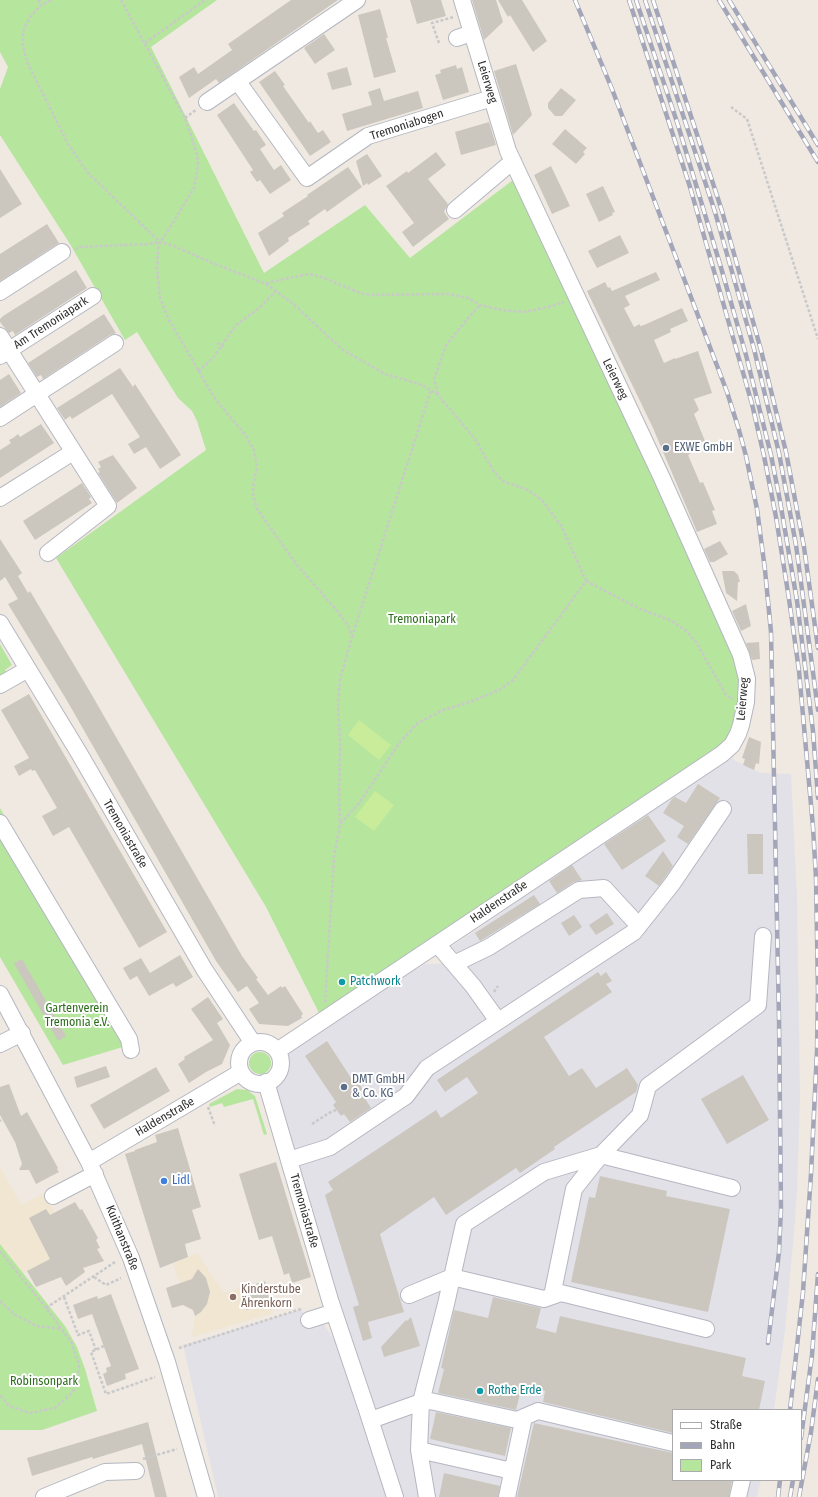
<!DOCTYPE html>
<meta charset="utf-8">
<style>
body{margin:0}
#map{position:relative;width:818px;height:1497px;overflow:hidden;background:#efe9e1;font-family:"Fira Sans Condensed",sans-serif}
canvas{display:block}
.legend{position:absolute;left:672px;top:1409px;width:130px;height:72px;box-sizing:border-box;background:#fff;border:1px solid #ababab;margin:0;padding:5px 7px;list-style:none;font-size:12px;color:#2e2e2e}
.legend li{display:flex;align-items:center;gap:8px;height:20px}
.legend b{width:20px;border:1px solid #ababab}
</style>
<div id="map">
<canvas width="818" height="1497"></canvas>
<ul class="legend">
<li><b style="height:5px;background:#fff"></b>Straße</li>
<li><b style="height:5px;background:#a3a6b8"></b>Bahn</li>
<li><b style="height:11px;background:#b6e59e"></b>Park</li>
</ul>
</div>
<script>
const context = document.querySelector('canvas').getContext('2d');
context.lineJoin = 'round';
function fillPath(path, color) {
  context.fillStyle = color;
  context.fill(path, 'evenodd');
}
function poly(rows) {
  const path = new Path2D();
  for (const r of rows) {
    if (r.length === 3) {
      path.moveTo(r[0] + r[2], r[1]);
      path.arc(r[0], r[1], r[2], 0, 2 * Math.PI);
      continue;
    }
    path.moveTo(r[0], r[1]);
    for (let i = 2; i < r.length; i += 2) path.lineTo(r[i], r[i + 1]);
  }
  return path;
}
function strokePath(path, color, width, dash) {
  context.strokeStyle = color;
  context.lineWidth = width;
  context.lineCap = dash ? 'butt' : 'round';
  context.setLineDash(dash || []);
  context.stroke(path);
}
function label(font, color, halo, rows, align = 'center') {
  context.font = font + ' "Fira Sans Condensed",sans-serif';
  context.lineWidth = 4;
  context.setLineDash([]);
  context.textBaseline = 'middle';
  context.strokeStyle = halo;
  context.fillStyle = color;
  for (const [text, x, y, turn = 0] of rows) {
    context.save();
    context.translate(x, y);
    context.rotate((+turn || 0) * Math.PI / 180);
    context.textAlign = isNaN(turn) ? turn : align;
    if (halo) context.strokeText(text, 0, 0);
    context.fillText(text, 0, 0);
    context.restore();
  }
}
fillPath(poly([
 [732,758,736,761,761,773,791,774,797,896,800,1097,797,1192,794,1233,785,1330,774,1410,673,1410,673,1480,761,1480,757,1497,218,1497,183,1345,302,1309,308,1327,323,1323,336,1343,270,1084,279,1077,283,1070,284,1058,282,1051,336,1015,425,964,440,964,455,954,451,947,647,813]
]), '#e3e1e8');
fillPath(poly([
 [0,1167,21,1205,44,1193,55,1213,97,1249,104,1261,83,1268,85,1272,66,1286,60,1277,27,1271,23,1273,0,1244],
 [197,1253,224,1293,265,1281,273,1313,192,1337,195,1316,180,1284,173,1263]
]), '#f0e6d1');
fillPath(poly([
 [0,0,217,0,151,47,264,273,365,205,410,258,517,177,746,681,730,743,321,1017,266,907,56,558,206,450,197,421,192,411,178,398,137,332,125,340,70,244,0,135,0,89,8,67,0,52],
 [0,644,12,665,5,670,8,676,0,681],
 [0,808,40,880,136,1043,63,1065,0,957],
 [260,1063,11],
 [237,1089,247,1090,255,1096,267,1134,264,1135,253,1099,224,1107,222,1103,210,1107,209,1104],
 [0,1244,65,1326,77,1347,85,1369,97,1411,42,1430,0,1430]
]), '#b6e59e');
fillPath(poly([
 [359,720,391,745,379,760,348,735],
 [375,791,394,805,374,831,355,817]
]), '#c9ec9a');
fillPath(poly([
 [291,0,338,0,219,83,216,79,189,98,179,77,194,67,198,74,232,50,228,44],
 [410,0,441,0,446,16,417,24],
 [472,0,496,0,503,22,484,40],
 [498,0,522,0,547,41,533,52,510,15,508,17],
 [380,9,388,38,386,38,396,72,374,78,358,15],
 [324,34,335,50,315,64,304,48],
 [516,64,532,115,513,135,494,71],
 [456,65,457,69,462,67,469,92,443,100,435,75,441,73,440,70],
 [347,67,352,85,332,90,327,73],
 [275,71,285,85,283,86,309,123,310,121,318,133,323,130,331,142,310,156,259,82],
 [380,88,384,101,418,91,423,108,347,131,342,114,372,105,368,92],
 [561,88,576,100,562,116,555,116,548,108,548,103],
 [234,103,254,131,256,130,266,145,260,149,274,170,281,165,291,180,270,194,260,180,257,182,250,172,253,170,217,115],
 [489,122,496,145,461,155,455,132],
 [565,129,587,148,583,152,585,154,576,164,552,144],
 [436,152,446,165,428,179,448,204,444,212,449,219,413,247,402,232,414,223,386,186,407,171,408,173],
 [367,154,382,176,368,185,367,183,363,186,356,161],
 [551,166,570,206,552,214,534,175],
 [348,167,362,187,327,212,325,209,308,221,310,224,288,238,289,241,269,256,258,233,284,216,282,213,308,196,307,195],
 [0,169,22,204,0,218],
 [603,186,615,212,612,213,613,215,599,222,586,194],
 [47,224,59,243,0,281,0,254],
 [620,235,629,253,597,268,588,251],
 [76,270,87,288,15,335,13,331,9,333,4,327,0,322,0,319,3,316],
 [656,272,660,280,625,296,630,305,624,308,634,327,640,324,640,326,644,325,682,308,688,321,670,329,671,332,654,340,664,363,675,358,675,359,698,351,712,393,694,399,699,410,694,414,705,441,695,445,697,449,688,455,700,483,703,482,715,510,712,511,717,524,697,532,653,428,587,291,605,282,608,288,610,287,612,291],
 [104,314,116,333,110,335,43,379,41,375,37,377,28,363],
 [120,368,133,387,135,384,181,455,160,469,146,447,134,454,128,444,140,437,112,394,72,419,70,416,65,420,57,408],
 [9,374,21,393,0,407,0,380],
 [41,424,54,443,0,478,0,450,11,443,9,440,13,438,18,434,20,437],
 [113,455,137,488,117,503,98,473,100,472,98,469,101,467,98,462],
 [82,483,91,497,89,499,92,503,35,540,23,521],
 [0,539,22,573,18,576,28,593,30,591,89,690,242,956,258,978,256,979,268,995,281,986,282,988,285,986,303,1014,301,1016,302,1018,288,1026,259,1024,249,1009,259,1003,247,986,238,992,216,961,66,699,8,604,18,599,5,577,0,581],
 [720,541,728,554,714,562,710,562,704,549],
 [722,571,734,571,738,575,740,582,738,582,737,601,726,593],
 [746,604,751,626,741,631,732,611],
 [759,642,760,659,752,660,746,643],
 [29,694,167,932,139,948,69,827,53,836,42,816,57,808,35,770,32,771,31,769,19,776,14,766,29,758,1,710],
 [749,737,761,742,759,764,756,763,754,770,743,765,745,759,742,758],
 [698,784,720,798,688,844,677,837,684,826,663,813,672,799,675,797,686,803],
 [648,815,666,841,622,870,604,844],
 [747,834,763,834,763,874,748,874],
 [663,851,673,866,659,886,645,876],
 [572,865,582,880,574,882,557,893,549,881],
 [534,895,540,904,480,941,475,933],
 [607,913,614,924,596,935,589,925],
 [574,915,582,927,569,936,561,923],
 [180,955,193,977,176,987,173,983,149,996,137,976,130,980,123,968,141,958,150,973],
 [22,959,66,1036,58,1041,14,963],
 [598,972,601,976,606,972,612,981,606,984,612,992,544,1037,569,1076,582,1068,596,1088,627,1068,638,1085,636,1092,554,1147,555,1149,520,1173,516,1168,446,1215,434,1197,380,1234,404,1312,368,1322,372,1338,363,1341,353,1307,359,1305,325,1195,333,1190,328,1182,436,1110,441,1118,478,1093,467,1077,445,1092,437,1080],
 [208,997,223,1019,217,1023,230,1045,222,1064,206,1072,189,1083,178,1064,185,1059,184,1057,213,1040,191,1009],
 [327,1041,353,1081,356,1079,365,1093,366,1095,364,1097,371,1108,350,1122,344,1114,341,1116,333,1105,336,1102,305,1056],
 [106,1066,110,1077,77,1088,74,1077],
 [156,1067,170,1091,104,1129,90,1105],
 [743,1075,769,1120,727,1144,701,1099],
 [9,1084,21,1116,27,1112,58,1168,57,1169,59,1172,36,1184,29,1170,19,1170,22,1164,15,1142,0,1115,0,1087],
 [178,1128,201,1207,192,1210,201,1239,185,1244,188,1257,160,1268,125,1154,135,1151,135,1150,157,1142,155,1135],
 [276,1162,311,1277,292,1283,289,1273,284,1275,272,1236,259,1240,239,1174],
 [600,1176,667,1191,666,1196,730,1209,708,1312,571,1282,589,1197,595,1198],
 [75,1202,80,1210,82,1209,98,1238,96,1240,100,1248,97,1249,104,1261,83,1268,85,1272,66,1286,61,1277,36,1287,27,1271,50,1259,29,1218,46,1209,50,1215],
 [198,1269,206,1278,210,1292,207,1304,201,1312,195,1316,193,1310,183,1305,172,1308,166,1288,192,1279],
 [265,1281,271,1306,261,1309,260,1306,246,1310,246,1294,244,1288],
 [111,1294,139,1369,125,1374,126,1379,107,1386,103,1374,107,1372,106,1368,111,1366,92,1314,78,1319,73,1305,97,1296,98,1299],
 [493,1297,541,1308,536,1328,556,1333,560,1316,746,1358,742,1376,765,1381,759,1410,673,1410,673,1433,543,1402,545,1391,522,1386,516,1410,438,1393,444,1369,441,1368,454,1310,488,1318],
 [411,1317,420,1346,384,1357,381,1347,406,1320,407,1321],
 [436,1412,511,1428,505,1456,430,1439],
 [148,1422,167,1497,155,1497,142,1444,93,1459,92,1457,32,1476,27,1458],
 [534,1423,673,1453,673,1480,732,1480,729,1497,517,1497],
 [444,1473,500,1486,498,1497,439,1497]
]), '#cbc7bf');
const minor = poly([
 [457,38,472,33],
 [238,82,307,178,368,136,492,98],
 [207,102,357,0],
 [455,210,513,161],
 [0,292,62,252],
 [0,336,108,506,48,553],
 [0,356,93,296],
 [0,418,115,343],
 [0,498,73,452],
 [0,623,79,753,204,969,253,1043],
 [0,685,28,669],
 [0,823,129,1039,131,1050],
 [437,944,473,986,498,1021],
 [454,964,489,947,579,890,604,888,639,926],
 [0,994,89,1162,131,1258,167,1362,206,1497],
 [260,1063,21],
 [0,1044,22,1033],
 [277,1051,722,754,732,745,738,734,741,725,746,702,747,679,741,655,661,476,508,151,462,0],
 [266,1082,330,1300,367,1410,395,1497],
 [289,1160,330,1147,406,1096,427,1068,634,932,672,884,723,809],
 [89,1162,241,1072],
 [53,1196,95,1174],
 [409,1295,452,1277,544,1299,561,1293,706,1329],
 [552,1296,574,1189,601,1155,640,1115,648,1086,758,1005,763,936],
 [309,1320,334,1312],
 [371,1420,421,1402,430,1401,517,1420,538,1411,673,1443],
 [419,1450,512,1471],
 [44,1497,105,1472,136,1471],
 [427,1497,419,1450,421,1402,446,1304,464,1224,544,1172,601,1155,732,1188],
 [507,1497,524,1417],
 [738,1497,742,1480]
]);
strokePath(minor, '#b4b7c1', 18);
strokePath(poly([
 [39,0,40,6],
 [51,0,40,6,31,16,26,24,23,32,23,45,27,62,68,144,88,173,160,242,174,246,210,262,266,284,292,303,343,350,385,374,423,385,438,395,475,439,494,472,504,482,526,489,542,500,562,527,586,581,513,680,501,689,470,702,443,710,418,723,400,742,360,802,340,824,334,857,325,1003],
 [121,0,185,118,197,154,198,165,194,188,169,229,160,242,158,249,157,269,160,298,169,320,215,399,246,436,254,450,257,466,253,487,253,495,257,509,297,565,337,611,348,625,352,637,340,679,338,706,340,742,339,802,340,824],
 [145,43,205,0],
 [439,43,432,23,454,17],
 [731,107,747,119,818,339],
 [185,118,197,109],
 [75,249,80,247,148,244,160,242],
 [266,283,308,274,322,277,360,293,373,295,448,294,468,298,480,305,502,310,525,312,552,306,564,302],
 [217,343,226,348],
 [198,371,213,358,236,325,259,308,276,291],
 [438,394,434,379,446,345,469,317,480,305],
 [586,581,638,608,672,621,685,630,696,642,726,695,733,699],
 [352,637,431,390],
 [494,992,498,986],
 [208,1107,215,1126],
 [0,1121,1,1120],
 [312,1124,329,1113,340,1108],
 [0,1251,50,1313,71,1342,79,1364,78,1380,73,1392,55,1408,30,1413,9,1406,0,1395],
 [94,1277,106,1285,121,1278],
 [64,1297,78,1335,89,1331,96,1350],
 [0,1301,15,1315,37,1326,61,1329],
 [46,1308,115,1262],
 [104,1346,91,1352,106,1394,155,1377],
 [179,1348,301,1309],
 [143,1459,177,1449]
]), '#c9c9c9', 2.5, [3, 2]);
strokePath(minor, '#fff', 16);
const rail = poly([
 [575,0,612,89,727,392,739,430,746,456,757,509,765,570,771,632,779,1019,781,1209,779,1252,768,1343],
 [629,0,690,187,752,404,764,456,776,517,789,599,799,671,813,827,816,878,818,991,817,1051,811,1174,803,1292,790,1410],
 [636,0,678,125,722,271,746,355,771,455,780,501,797,601,813,731,818,798],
 [645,0,715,212,754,349,779,453,796,545,818,710],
 [653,0,722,211,761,350,786,452,804,547,818,648],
 [719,0,818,162],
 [729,0,818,145],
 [801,1438,812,1355,818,1274],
 [778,1497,780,1480],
 [790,1497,793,1480],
 [799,1497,811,1432,818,1379]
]);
strokePath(rail, '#a3a6b8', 4.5);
strokePath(rail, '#fff', 3, [9]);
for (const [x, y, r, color] of [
 [666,448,4,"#5c6f8a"],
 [342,982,4,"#0f9aa8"],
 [344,1087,4,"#5c6f8a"],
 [164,1181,4,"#3f7fe0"],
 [233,1297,4,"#8d6e63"],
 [480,1391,4,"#0f9aa8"]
]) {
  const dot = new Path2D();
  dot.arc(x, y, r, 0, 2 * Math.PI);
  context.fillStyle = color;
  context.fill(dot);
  strokePath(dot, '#fff', 1.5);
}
label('12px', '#2e2e2e', '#fff', [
 ["Leierweg",487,82,73],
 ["Tremoniabogen",407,125,-18],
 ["Am Tremoniapark",51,323,-33],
 ["Leierweg",615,379,64],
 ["Leierweg",743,699,-85],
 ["Tremoniastraße",125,834,60],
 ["Haldenstraße",499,902,-34],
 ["Haldenstraße",165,1117,-30],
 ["Tremoniastraße",304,1211,74],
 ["Kuithanstraße",122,1238,68]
]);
label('12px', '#4e5e75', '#fff', [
 ["EXWE GmbH",674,448],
 ["DMT GmbH",352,1080],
 ["& Co. KG",352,1094]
], 'left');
label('12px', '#2c6e1b', '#fff', [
 ["Tremoniapark",422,620],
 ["Gartenverein",77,1009],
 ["Tremonia e.V.",77,1023],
 ["Robinsonpark",44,1382]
]);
label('12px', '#0d838f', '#fff', [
 ["Patchwork",350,982],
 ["Rothe Erde",488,1391]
], 'left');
label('12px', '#366cbe', '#fff', [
 ["Lidl",172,1181]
], 'left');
label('12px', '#785e54', '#fff', [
 ["Kinderstube",241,1290],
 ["Ährenkorn",241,1304]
], 'left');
</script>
